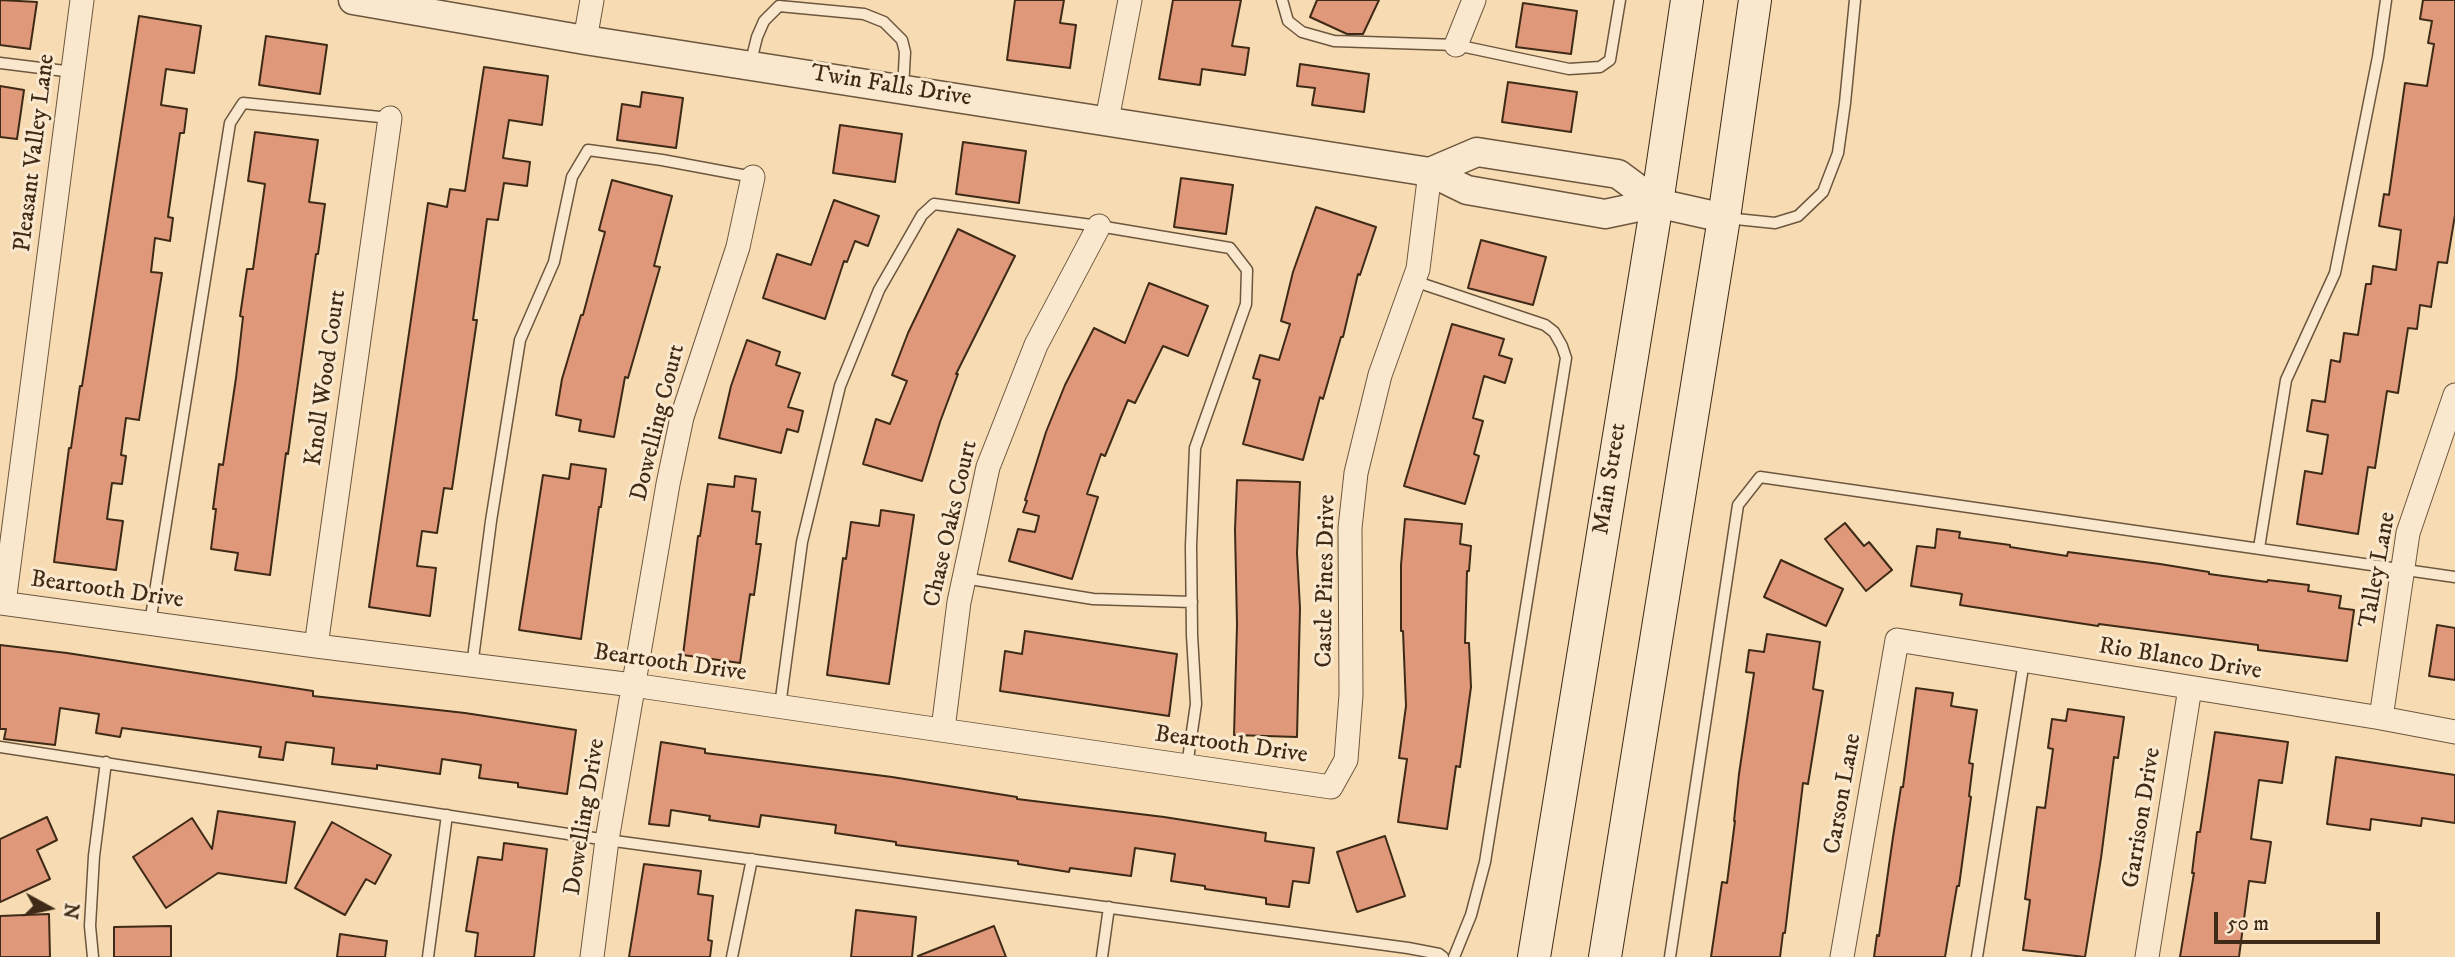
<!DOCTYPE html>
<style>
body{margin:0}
#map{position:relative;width:2455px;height:957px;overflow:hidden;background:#f7dcb3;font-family:"IM FELL DW Pica",serif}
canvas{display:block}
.north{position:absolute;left:14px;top:873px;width:70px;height:70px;-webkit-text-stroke:5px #fae8ce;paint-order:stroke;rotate:98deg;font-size:19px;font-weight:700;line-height:28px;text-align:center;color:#3e2a16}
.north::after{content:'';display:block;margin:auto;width:24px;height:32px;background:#3e2a16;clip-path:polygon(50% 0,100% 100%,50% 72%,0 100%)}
.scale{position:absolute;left:2214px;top:912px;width:166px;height:32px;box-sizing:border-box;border:4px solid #3e2a16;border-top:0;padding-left:9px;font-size:21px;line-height:24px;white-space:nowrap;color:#3e2a16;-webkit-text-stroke:5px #fae8ce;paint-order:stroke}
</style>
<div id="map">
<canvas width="2455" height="957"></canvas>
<div class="north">N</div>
<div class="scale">50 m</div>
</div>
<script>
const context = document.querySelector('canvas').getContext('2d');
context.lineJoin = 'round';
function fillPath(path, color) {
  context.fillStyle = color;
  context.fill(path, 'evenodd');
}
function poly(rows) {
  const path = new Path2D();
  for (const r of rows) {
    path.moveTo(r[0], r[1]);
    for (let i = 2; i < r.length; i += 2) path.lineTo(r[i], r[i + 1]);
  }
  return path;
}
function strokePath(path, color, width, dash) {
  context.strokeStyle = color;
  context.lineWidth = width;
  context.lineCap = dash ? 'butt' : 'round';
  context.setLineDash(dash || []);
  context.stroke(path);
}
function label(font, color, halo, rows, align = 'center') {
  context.font = font + ' "IM FELL DW Pica",serif';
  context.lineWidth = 6;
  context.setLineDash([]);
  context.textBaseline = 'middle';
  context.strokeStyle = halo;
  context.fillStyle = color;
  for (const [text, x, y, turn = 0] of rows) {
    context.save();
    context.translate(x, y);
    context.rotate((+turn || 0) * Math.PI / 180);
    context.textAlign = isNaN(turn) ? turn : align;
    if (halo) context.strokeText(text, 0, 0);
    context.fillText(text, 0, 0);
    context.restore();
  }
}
const building = poly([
 [0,0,37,2,30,49,0,45,0,0],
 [1015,0,1064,0,1060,23,1076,25,1070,68,1007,60,1015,0],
 [1173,0,1241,0,1232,46,1249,48,1245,75,1202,69,1200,85,1159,79,1173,0],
 [1317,0,1379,0,1363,34,1347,34,1310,17,1317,0],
 [2423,0,2455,0,2455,215,2447,263,2438,262,2431,307,2420,305,2417,329,2408,328,2398,393,2387,391,2375,468,2368,467,2358,534,2297,524,2305,471,2322,474,2328,435,2307,431,2312,400,2325,402,2331,360,2340,362,2344,333,2358,335,2366,284,2371,284,2373,266,2396,270,2401,230,2379,226,2384,194,2389,195,2405,83,2427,86,2434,44,2428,43,2432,21,2420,19,2423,0],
 [1523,3,1577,11,1571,54,1516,47,1523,3],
 [139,16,201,26,194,73,166,69,161,105,187,109,184,133,180,133,168,217,173,218,170,241,155,238,151,272,162,273,139,420,126,418,121,455,126,456,122,484,112,483,107,519,123,521,116,570,54,562,69,448,71,448,80,386,82,386,139,16],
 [266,36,327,45,320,94,259,85,266,36],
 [1300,64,1369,74,1364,112,1312,105,1315,88,1297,86,1300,64],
 [484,67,548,76,542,125,509,120,503,158,530,162,527,186,504,183,498,220,487,219,473,320,477,320,452,489,444,488,437,533,422,531,417,566,436,568,430,616,369,607,428,203,447,207,450,189,465,191,484,67],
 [1508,82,1577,92,1571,132,1502,122,1508,82],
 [0,86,24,90,17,139,0,137,0,86],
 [642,92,683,98,676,148,617,140,622,104,640,107,642,92],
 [840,125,902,134,895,182,833,173,840,125],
 [255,132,318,140,309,202,325,204,318,254,316,254,288,454,286,453,270,575,235,570,238,553,211,549,216,509,213,509,219,464,223,465,236,378,243,317,240,316,247,269,253,269,265,184,248,181,255,132],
 [963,142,1026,151,1019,203,956,194,963,142],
 [1181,178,1233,185,1226,234,1174,227,1181,178],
 [612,180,672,196,654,266,660,267,628,378,625,377,614,437,579,431,581,420,556,415,562,379,581,315,583,315,605,232,599,230,612,180],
 [834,200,879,216,868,246,855,241,847,262,844,261,825,319,763,298,777,254,811,265,834,200],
 [1316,207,1376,227,1360,275,1358,274,1343,337,1341,337,1323,399,1320,397,1303,460,1243,444,1260,380,1253,378,1260,355,1279,360,1290,324,1281,321,1293,272,1316,207],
 [958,229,1015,256,956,374,958,374,940,422,922,481,863,464,876,419,890,424,907,381,892,375,908,333,958,229],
 [1481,240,1546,257,1533,305,1468,288,1481,240],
 [1149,283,1208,306,1188,356,1163,346,1135,403,1128,400,1105,456,1101,454,1087,494,1098,497,1072,579,1009,561,1018,529,1035,532,1039,516,1023,512,1027,501,1025,500,1046,432,1065,385,1094,328,1125,343,1149,283],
 [1452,324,1504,339,1499,355,1512,359,1505,383,1484,376,1473,418,1483,421,1474,454,1479,456,1465,504,1404,486,1452,324],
 [747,340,780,352,776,365,800,373,788,407,803,411,798,432,787,429,781,453,719,438,731,386,747,340],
 [571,464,606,469,601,507,599,507,581,639,519,630,543,475,569,479,571,464],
 [735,476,756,479,752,511,760,512,756,544,761,544,754,595,750,594,740,663,683,655,698,536,700,536,708,484,734,487,735,476],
 [1237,480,1300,482,1297,553,1300,608,1297,737,1234,735,1237,625,1235,529,1237,480],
 [881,510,914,515,889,684,827,675,843,558,846,559,851,522,879,526,881,510],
 [1405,519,1462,524,1460,544,1471,546,1469,571,1467,571,1465,643,1469,643,1471,687,1460,767,1456,766,1447,829,1398,822,1407,759,1399,758,1406,706,1403,631,1401,631,1401,565,1405,519],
 [1845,523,1864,546,1869,542,1892,570,1866,591,1825,539,1845,523],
 [1937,529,1960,532,1959,538,2010,545,2010,547,2067,556,2068,552,2160,564,2209,572,2209,574,2267,582,2268,580,2309,585,2308,591,2341,596,2339,608,2354,610,2347,661,2258,650,2258,645,2099,624,2098,626,1960,605,1962,594,1911,586,1917,546,1935,548,1937,529],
 [1781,560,1843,589,1826,626,1764,597,1781,560],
 [2437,625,2455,628,2455,680,2429,676,2437,625],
 [1025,631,1177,654,1169,716,1000,691,1005,651,1022,654,1025,631],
 [1767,634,1820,642,1813,689,1823,691,1808,784,1803,783,1785,933,1783,933,1780,957,1711,957,1722,882,1727,883,1735,821,1734,821,1739,774,1754,673,1746,672,1749,650,1764,652,1767,634],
 [0,645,67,653,313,691,313,696,465,713,576,730,567,794,518,787,518,783,479,778,481,765,442,759,440,774,377,765,377,769,332,764,334,748,286,742,283,760,259,757,261,747,122,728,120,737,96,733,99,714,60,708,55,745,4,739,6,729,0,729,0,645],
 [1916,688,1953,693,1951,706,1977,710,1969,763,1973,764,1969,796,1971,797,1959,886,1957,886,1945,957,1874,957,1877,935,1879,936,1893,837,1901,787,1903,787,1916,688],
 [2068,709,2124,717,2118,758,2114,757,2101,858,2085,957,2023,950,2030,900,2025,899,2037,807,2045,808,2053,749,2048,748,2052,719,2066,721,2068,709],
 [2215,732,2288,742,2282,783,2259,780,2251,839,2271,842,2265,883,2249,881,2239,957,2180,957,2194,873,2192,873,2197,832,2200,832,2215,732],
 [661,742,705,749,705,753,892,777,1017,797,1017,799,1164,817,1266,833,1265,841,1314,848,1309,883,1293,881,1289,907,1266,904,1266,898,1205,889,1205,886,1171,881,1175,854,1135,848,1131,876,1070,868,1069,872,1018,864,1018,861,896,845,896,842,835,833,836,825,761,815,759,827,709,820,710,816,671,810,669,826,649,824,661,742],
 [2336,757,2455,775,2455,823,2422,818,2421,826,2371,819,2370,830,2327,824,2336,757],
 [218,811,295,822,286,883,218,873,166,908,133,857,192,818,212,849,218,811],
 [47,817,57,840,37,850,50,879,0,902,0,839,47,817],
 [332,822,391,855,375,884,366,879,345,915,295,888,332,822],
 [1385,836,1405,896,1357,912,1337,852,1385,836],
 [504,843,547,849,534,957,475,957,478,933,466,931,478,857,502,860,504,843],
 [644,864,701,871,698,894,713,896,708,940,712,941,710,957,629,957,644,864],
 [856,910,916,917,912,957,851,957,856,910],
 [49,914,50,957,0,957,0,916,49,914],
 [171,926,171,957,114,957,114,927,171,926],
 [994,926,1006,957,918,957,918,956,994,926],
 [340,934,387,941,385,957,337,957,340,934]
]);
fillPath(building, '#df987a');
strokePath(building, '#3e2a16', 2);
const service = poly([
 [1282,0,1288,21,1302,32,1334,41,1456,45,1569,69,1600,67,1610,60,1620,0],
 [0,63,73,72],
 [750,65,757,37,764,21,779,6,864,14,884,22,902,40,905,52,903,89],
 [1726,218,1775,223,1798,216,1823,192,1838,153,1845,103,1855,0],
 [1414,281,1545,325,1554,332,1562,346,1566,358,1485,862,1471,915,1454,957],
 [2259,548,2286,380,2335,273,2378,57,2386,0],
 [964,578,1093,599,1192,602],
 [150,623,230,123,243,103,390,118],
 [472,666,491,521,520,340,554,262,572,177,588,150,662,160,753,177],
 [780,706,802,542,840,386,879,290,922,215,934,204,1099,226,1230,248,1247,270,1246,304,1195,448,1191,546,1192,635,1196,704,1187,766],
 [0,747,607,840,1408,948,1439,954,1443,957],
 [93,957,90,926,94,856,106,762],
 [428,957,447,815],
 [732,957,752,859],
 [1102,957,1109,907],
 [1670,957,1738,505,1760,477,2455,577],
 [1977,957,2024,661]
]);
const minor = poly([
 [585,40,592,0],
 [1456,45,1474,0],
 [1107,120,1130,0],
 [0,603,316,646,633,685,1331,787,1346,760,1351,695,1350,528,1356,473,1380,375,1418,269,1430,172],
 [4,603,82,0],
 [316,646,390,118],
 [2381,718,2408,533,2455,395],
 [943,729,959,602,988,467,1036,345,1099,226],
 [592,957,607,840,668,484,682,417,738,247,753,177],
 [1842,957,1897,640,2381,718,2455,732],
 [2147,957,2190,688]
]);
const tertiary = poly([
 [353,0,585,40,1430,172,1467,190,1605,214,1657,203],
 [1430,172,1477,152,1618,174,1657,203,1724,218]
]);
const secondary = poly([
 [1534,957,1657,203,1687,0],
 [1605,957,1724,218,1755,0]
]);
strokePath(service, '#6c563d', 13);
strokePath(minor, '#6c563d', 25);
strokePath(tertiary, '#6c563d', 31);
strokePath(secondary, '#3e2a16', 34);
strokePath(service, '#fae8ce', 10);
strokePath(minor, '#fae8ce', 23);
strokePath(tertiary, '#fae8ce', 28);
strokePath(secondary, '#fae8ce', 32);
label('24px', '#3e2a16', '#fae8ce', [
 ["Twin Falls Drive",891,87,9],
 ["Pleasant Valley Lane",36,153,-83],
 ["Knoll Wood Court",327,378,-82],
 ["Dowelling Court",659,423,-76],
 ["Main Street",1611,479,-81],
 ["Chase Oaks Court",952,524,-77],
 ["Talley Lane",2379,570,-80],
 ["Castle Pines Drive",1327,581,-89],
 ["Beartooth Drive",107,591,8],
 ["Rio Blanco Drive",2180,660,9],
 ["Beartooth Drive",670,664,8],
 ["Beartooth Drive",1231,746,8],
 ["Carson Lane",1844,794,-80],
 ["Dowelling Drive",586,817,-81],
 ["Garrison Drive",2143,818,-81]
]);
</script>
